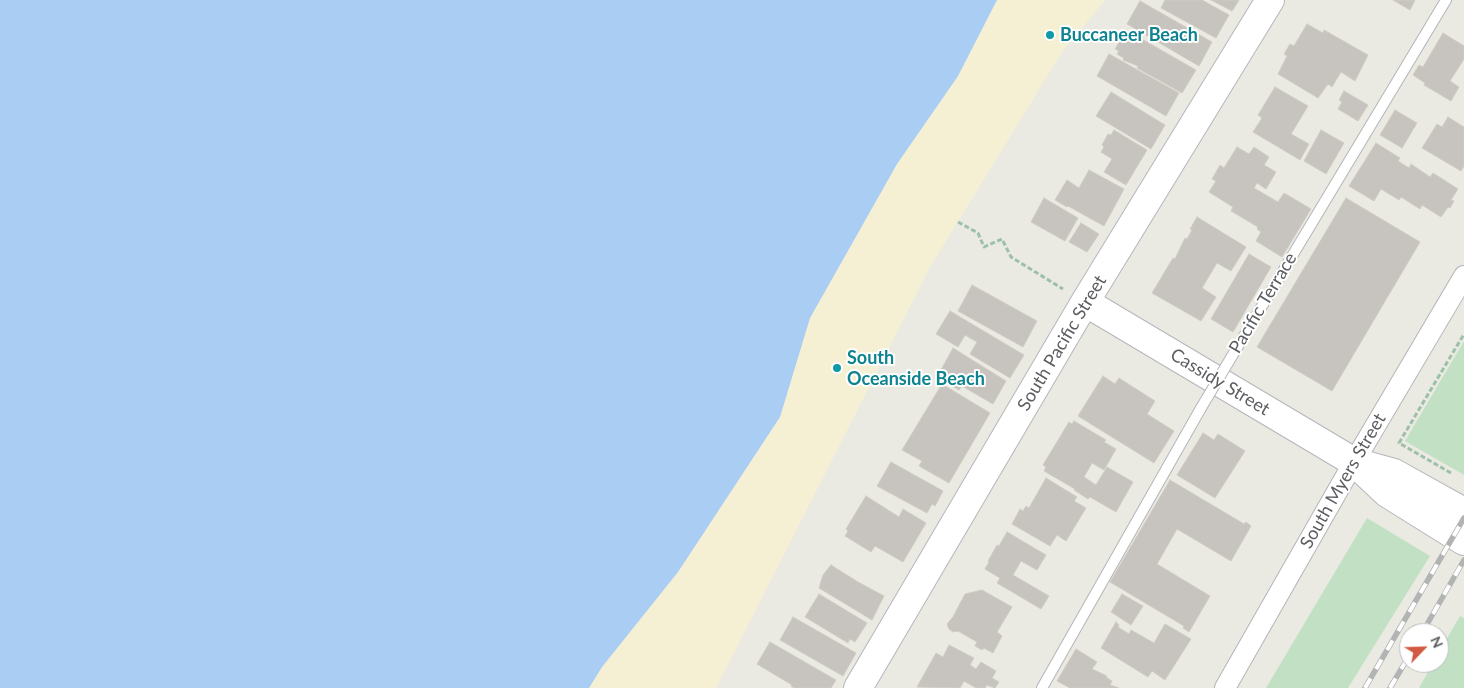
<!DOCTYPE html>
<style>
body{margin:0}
#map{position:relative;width:1464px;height:688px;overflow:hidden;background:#ebeae2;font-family:Lato,sans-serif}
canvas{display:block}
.north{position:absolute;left:1399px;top:623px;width:50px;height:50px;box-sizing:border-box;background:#fff;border:1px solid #bdbec0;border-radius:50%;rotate:66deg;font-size:14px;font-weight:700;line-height:20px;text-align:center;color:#5b5d61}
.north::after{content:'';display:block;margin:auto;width:18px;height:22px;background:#d25a42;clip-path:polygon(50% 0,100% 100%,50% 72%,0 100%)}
</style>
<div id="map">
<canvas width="1464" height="688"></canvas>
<div class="north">N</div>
</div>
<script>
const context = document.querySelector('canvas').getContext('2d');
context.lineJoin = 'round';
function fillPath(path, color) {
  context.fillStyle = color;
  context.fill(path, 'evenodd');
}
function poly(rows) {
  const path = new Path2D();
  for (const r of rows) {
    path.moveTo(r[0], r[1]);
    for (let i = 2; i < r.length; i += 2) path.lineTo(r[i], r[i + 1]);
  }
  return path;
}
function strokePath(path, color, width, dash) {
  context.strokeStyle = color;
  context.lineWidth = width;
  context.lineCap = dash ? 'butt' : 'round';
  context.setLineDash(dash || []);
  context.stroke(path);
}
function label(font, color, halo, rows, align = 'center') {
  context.font = font + ' Lato,sans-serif';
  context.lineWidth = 4;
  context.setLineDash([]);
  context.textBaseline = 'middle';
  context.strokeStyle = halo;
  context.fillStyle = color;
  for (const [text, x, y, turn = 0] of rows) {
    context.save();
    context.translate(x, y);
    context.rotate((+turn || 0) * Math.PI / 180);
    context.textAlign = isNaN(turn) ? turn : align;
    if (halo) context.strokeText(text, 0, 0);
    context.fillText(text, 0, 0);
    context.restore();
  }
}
fillPath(poly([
 [1464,341,1464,475,1405,441],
 [1367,518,1430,556,1348,688,1266,688],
 [1460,616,1464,618,1464,688,1419,688,1433,663,1439,663,1439,652]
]), '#c2e0c4');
fillPath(poly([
 [997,0,1105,0,1062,52,930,267,716,688,589,688,602,667,678,572,780,417,810,318,897,164,958,76]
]), '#f5f0d4');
fillPath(poly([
 [0,0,997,0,958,76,897,164,810,318,780,417,678,572,602,667,589,688,0,688]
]), '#aacdf3');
const building = poly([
 [1165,0,1202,0,1229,15,1216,38,1161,8,1165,0],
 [1211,0,1239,0,1232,11,1211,0],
 [1393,0,1415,0,1410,10,1393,0],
 [1140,1,1212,42,1199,66,1127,24,1140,1],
 [1307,24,1323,33,1324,30,1368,55,1355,81,1341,72,1332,87,1328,84,1318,98,1278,74,1287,56,1284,54,1290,44,1294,46,1307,24],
 [1126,30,1196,70,1182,93,1137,68,1138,66,1123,60,1124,58,1117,54,1119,51,1115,49,1126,30],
 [1443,33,1464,46,1464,59,1450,81,1459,87,1451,101,1424,85,1425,83,1413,75,1419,65,1423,67,1443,33],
 [1109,54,1179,93,1166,116,1097,76,1109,54],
 [1275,87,1308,106,1291,134,1309,144,1300,160,1253,132,1262,118,1258,115,1275,87],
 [1344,91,1368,105,1358,121,1338,109,1342,102,1339,100,1344,91],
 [1111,92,1165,125,1151,149,1096,116,1111,92],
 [1395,110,1417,123,1402,148,1380,135,1395,110],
 [1448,117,1464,127,1464,166,1461,171,1422,148,1437,124,1442,127,1448,117],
 [1114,130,1147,150,1126,185,1104,172,1112,159,1101,152,1104,147,1102,145,1108,134,1111,135,1114,130],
 [1321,130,1344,143,1326,174,1304,161,1321,130],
 [1376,143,1400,158,1398,161,1409,168,1411,164,1430,177,1433,173,1458,189,1451,200,1454,201,1450,208,1448,207,1441,217,1422,205,1420,209,1401,197,1399,200,1381,189,1374,201,1349,186,1376,143],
 [1237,147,1249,154,1254,147,1269,157,1264,165,1276,172,1266,189,1257,183,1254,188,1278,202,1284,193,1311,209,1282,257,1256,241,1261,232,1257,229,1258,227,1231,211,1233,207,1209,192,1216,181,1212,179,1220,165,1224,168,1237,147],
 [1089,170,1124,189,1104,226,1068,206,1067,207,1055,200,1067,180,1079,188,1089,170],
 [1044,198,1078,218,1065,241,1031,222,1044,198],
 [1346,198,1420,242,1332,391,1257,347,1346,198],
 [1197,217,1246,247,1231,271,1217,263,1202,288,1216,297,1201,321,1152,293,1173,258,1175,259,1185,238,1187,239,1192,230,1190,229,1197,217],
 [1081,223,1099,234,1087,252,1069,242,1081,223],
 [1249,254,1271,267,1233,332,1211,319,1249,254],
 [972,285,1037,321,1023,347,958,311,972,285],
 [950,311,1024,355,1010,378,970,354,977,342,965,335,958,347,936,334,950,311],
 [953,348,1006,381,993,404,962,386,959,390,937,377,953,348],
 [1103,376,1115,384,1119,378,1155,401,1147,414,1174,431,1154,463,1078,416,1103,376],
 [942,384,990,413,949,483,919,466,922,461,902,450,942,384],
 [1074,421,1106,440,1104,442,1116,449,1104,470,1092,463,1084,477,1096,485,1107,467,1133,482,1116,512,1090,497,1088,499,1074,490,1075,489,1044,471,1046,467,1043,465,1069,422,1072,424,1074,421],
 [1203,433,1214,440,1218,434,1245,451,1215,498,1177,475,1203,433],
 [891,462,943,491,935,506,932,504,927,513,877,486,891,462],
 [1046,478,1077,497,1074,501,1086,508,1066,541,1057,535,1050,546,1012,524,1020,509,1023,511,1026,506,1029,508,1046,478],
 [1170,480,1244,524,1246,522,1251,526,1231,561,1177,529,1157,564,1210,596,1189,632,1183,628,1184,626,1110,582,1170,480],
 [866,496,899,517,903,509,926,523,903,562,875,546,871,552,845,536,848,531,846,529,866,496],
 [1007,532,1046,555,1037,570,1021,561,1013,575,1049,596,1041,609,997,583,1000,578,985,569,989,562,988,561,997,545,999,546,1007,532],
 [831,565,858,582,884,596,872,620,819,588,823,575,831,565],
 [982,590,1012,607,997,632,1002,636,993,653,984,648,982,650,975,646,977,642,958,631,953,632,949,629,947,624,953,617,965,594,982,590],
 [819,594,867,623,855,642,850,639,848,643,805,617,819,594],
 [1122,594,1143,606,1131,625,1111,612,1122,594],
 [793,617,856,653,843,676,780,640,793,617],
 [1116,622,1119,625,1118,627,1129,634,1131,630,1154,643,1165,624,1191,639,1165,680,1152,671,1148,677,1101,648,1116,622],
 [770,642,836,680,831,688,794,688,791,686,792,685,757,664,770,642],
 [949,645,974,658,970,665,976,669,981,662,996,671,992,678,999,682,995,688,987,685,985,688,976,688,964,681,960,688,917,687,936,653,943,657,949,645],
 [1076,649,1097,662,1092,669,1107,676,1106,677,1112,681,1110,685,1119,688,1070,688,1057,681,1076,649]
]);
fillPath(building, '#c7c4bf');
strokePath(building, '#cfccc2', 1);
const lane = poly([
 [1238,346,1446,0],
 [1042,688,1201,408]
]);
const street = poly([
 [1225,688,1354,462,1464,276]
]);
const secondary = poly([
 [1085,302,1354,462,1387,493,1464,541],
 [1358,463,1394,473,1464,512],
 [858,688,1085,302,1270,0]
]);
strokePath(lane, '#b3b4b8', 12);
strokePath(street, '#b3b4b8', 22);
strokePath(secondary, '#b4b6bb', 30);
strokePath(poly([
 [958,222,978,233,984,247,1002,239,1011,257,1063,289],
 [1451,473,1399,443,1464,334]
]), '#9cc0a9', 3, [5, 2.5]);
strokePath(lane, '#fff', 10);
strokePath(street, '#fff', 20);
strokePath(secondary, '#fff', 28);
const rail = poly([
 [1422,633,1464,560],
 [1365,688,1464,518],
 [1390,688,1409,656]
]);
strokePath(rail, '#b2b3b3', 5.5);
strokePath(rail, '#fff', 4, [11]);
const laneBridge = poly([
 [1201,408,1238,346]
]);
strokePath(laneBridge, '#b3b4b8', 12, []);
strokePath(laneBridge, '#fff', 10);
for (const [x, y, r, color] of [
 [1050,35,5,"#0f9aa8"],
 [837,368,5,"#0f9aa8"]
]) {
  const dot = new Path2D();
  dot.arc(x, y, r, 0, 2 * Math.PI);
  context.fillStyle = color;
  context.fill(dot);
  strokePath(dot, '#fff', 2);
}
label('bold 18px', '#0d838f', '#fff', [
 ["Buccaneer Beach",1060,35],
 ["South",847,358],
 ["Oceanside Beach",847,379]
], 'left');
label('18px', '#5b5d61', '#fff', [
 ["Pacific Terrace",1263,303,-59],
 ["South Pacific Street",1062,343,-59],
 ["Cassidy Street",1220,382,31],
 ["South Myers Street",1343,481,-60]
]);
</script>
